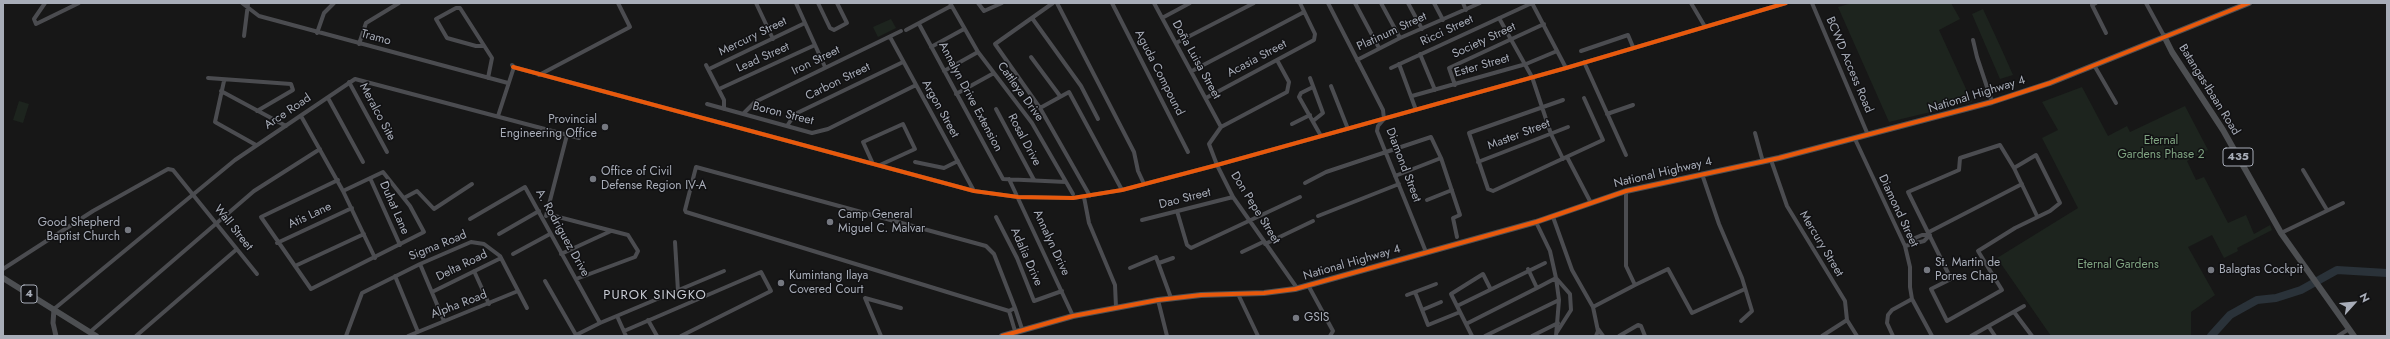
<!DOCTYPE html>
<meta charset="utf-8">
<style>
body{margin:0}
#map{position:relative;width:2390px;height:339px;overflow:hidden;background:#171717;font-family:Jost,sans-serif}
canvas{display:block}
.frame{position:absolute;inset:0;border:4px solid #a8adb8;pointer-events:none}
.north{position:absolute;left:2334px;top:283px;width:40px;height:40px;-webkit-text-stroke:3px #111113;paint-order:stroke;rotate:63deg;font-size:11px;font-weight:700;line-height:16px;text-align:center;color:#a8adb8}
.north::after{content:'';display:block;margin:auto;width:14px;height:18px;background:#a8adb8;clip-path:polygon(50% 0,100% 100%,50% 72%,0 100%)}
</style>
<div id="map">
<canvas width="2390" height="339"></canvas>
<div class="frame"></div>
<div class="north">N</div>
</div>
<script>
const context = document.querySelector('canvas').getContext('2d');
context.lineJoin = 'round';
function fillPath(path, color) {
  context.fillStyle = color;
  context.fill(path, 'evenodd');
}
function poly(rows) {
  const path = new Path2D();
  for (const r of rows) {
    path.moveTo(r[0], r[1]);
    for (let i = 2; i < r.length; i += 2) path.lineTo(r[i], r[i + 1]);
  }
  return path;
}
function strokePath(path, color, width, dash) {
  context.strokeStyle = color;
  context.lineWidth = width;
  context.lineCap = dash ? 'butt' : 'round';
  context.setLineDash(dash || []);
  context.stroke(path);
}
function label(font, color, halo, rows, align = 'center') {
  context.font = font + ' Jost,sans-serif';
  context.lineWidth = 3;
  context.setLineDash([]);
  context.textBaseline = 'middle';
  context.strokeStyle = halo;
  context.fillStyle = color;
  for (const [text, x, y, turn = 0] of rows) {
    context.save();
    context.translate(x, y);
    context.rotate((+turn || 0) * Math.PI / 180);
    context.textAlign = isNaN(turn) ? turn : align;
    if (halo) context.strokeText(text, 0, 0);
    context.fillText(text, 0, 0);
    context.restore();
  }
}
fillPath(poly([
 [1852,3,1951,3,1960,19,1939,30,1972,102,1889,122,1838,7],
 [1983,9,2001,48,2013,75,2000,79,1972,14],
 [891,19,896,28,878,37,873,27],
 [2082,87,2108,136,2127,126,2130,132,2185,106,2208,150,2187,161,2196,180,2204,177,2228,223,2246,215,2254,234,2270,225,2272,230,2237,248,2238,251,2224,258,2212,235,2188,247,2215,295,2191,312,2191,336,2051,336,1997,258,2078,208,2042,138,2058,130,2042,102],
 [19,101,29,104,23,123,13,120]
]), '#1d241e');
strokePath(poly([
 [2211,336,2230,315,2257,300,2276,298,2301,290,2337,270,2387,273]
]), '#2a3239', 8);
strokePath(poly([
 [45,3,34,19,36,24,79,3],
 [242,3,259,16,508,83],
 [756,3,773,39],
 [796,3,825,67],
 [818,3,830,28,834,30,847,23,837,3],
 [950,3,978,52,1032,123,1073,194],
 [978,3,984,11,1002,3],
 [1053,3,995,44,1040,108,1090,196],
 [1057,3,1134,152,1138,171,1144,184],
 [1112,3,1188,152],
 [1154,3,1221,127],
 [1328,3,1383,110,1384,119,1378,126,1377,131,1426,252],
 [1355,3,1379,48],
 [1381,3,1400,38],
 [1408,3,1422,29],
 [1434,3,1443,20],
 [1463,3,1466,10],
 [1691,3,1704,25],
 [1812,3,1868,135],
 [2096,3,2092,5,2106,33],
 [2146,3,2164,36],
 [1032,18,1081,86,1098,119],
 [1162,18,1190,3],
 [1499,18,1532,77,1551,134,1563,159],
 [919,24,1003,179,1066,182],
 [906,30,951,6],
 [317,33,324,13,334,3],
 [244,36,248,4],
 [890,37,974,191],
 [1973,40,1977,57,1992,102],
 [1176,43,1254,3],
 [359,44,366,23,399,3],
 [484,46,476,46,447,38,436,19,456,8,460,8,492,58,488,78],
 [931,47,964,29],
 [1581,51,1628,35,1633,47],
 [1420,54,1435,90],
 [1031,57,1060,96],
 [1277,60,1289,82,1287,92,1221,127,1209,144,1217,165,1233,197,1297,288],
 [1357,60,1400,38,1480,3],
 [1584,62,1626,155],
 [1399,64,1416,110],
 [706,65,724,100,724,109],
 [2094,65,2116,103],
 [513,67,974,191,1018,197,1073,198,1122,190,1217,165,1566,68,1786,3],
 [1391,68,1532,3,1566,68],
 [709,69,805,23],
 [944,71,978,52],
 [1192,71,1304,12],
 [539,75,630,27,618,3],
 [208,78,291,84,293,90,257,111],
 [1310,78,1323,113,1313,121],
 [224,81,215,122,256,145],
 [349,82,387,152],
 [1455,85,1449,68,1544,24],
 [1331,86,1348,129],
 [1313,87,1301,93,1299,97,1321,136],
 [719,89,815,45],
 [221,91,286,126],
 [956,94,994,73],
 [1412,96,1526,64,1557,51],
 [328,98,363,162],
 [1206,98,1314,40,1315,34,1300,3],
 [1563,100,1469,133,1488,189,1493,191,1603,140,1584,98],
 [707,104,812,133,828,129,916,85],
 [1040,108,1069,92,1122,190],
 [996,109,1034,180],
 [743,114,755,102,901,31],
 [1607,114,1633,105],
 [301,116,343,191,375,258],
 [498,116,514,67,512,65],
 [1292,124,1310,115],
 [787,126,795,114,903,62],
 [1755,133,1763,162],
 [1855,139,1905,246,1910,267,1910,287,1912,299,1932,336],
 [1567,157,1591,203],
 [1771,160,1787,206,1845,301,1847,320,1857,336],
 [915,162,944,168,958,161],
 [1478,162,1568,127],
 [873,164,863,142,903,124,915,149,880,165],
 [2014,168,2036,155,2060,203,2050,211,2015,228,1978,251,2002,290,1947,321,1931,289,1951,279,1908,192,1959,170,1960,158,2000,145,2014,168,2037,216],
 [2303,170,2327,210],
 [1702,174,1719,224,1742,278,1752,311,1741,321],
 [1395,176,1441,158],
 [370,178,400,245],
 [1009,179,1073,316],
 [338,180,261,217,311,289,424,232,410,206,383,172,343,191],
 [1305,183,1326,172,1431,137,1441,158,1460,215,1453,218,1457,237],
 [1084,197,1089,223,1115,285,1116,307],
 [404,198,417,191,434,209,472,184],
 [1427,200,1452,190],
 [1177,211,1187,245,1191,248,1300,197],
 [547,214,628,235,638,251,635,257,576,279],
 [546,216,567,135],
 [1318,216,1399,184],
 [996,217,1017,258,1034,301,1062,291],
 [1553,217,1572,270,1593,307],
 [470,219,525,187,600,323],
 [1142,220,1233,197],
 [1536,222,1550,251,1556,278,1559,300,1556,336],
 [1929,232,2022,184],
 [2281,233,2343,203],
 [499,234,539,211],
 [675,242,678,291],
 [277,243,352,208],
 [1265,244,1313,221],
 [1905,246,1924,241,1930,235,1922,235,1915,238,1913,243],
 [1242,252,1263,242],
 [513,254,550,234],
 [561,254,611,231],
 [1159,263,1173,258],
 [420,264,444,321],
 [295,266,364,234],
 [1130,268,1156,257,1171,298],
 [3,269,93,211,168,169,173,170,257,274],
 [1528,269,1537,288,1556,278,1570,294,1571,310,1557,332],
 [474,271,489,304],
 [395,276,418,332],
 [545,281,576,335,600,323,724,271],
 [1308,285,1333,331,1330,336],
 [1635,285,1668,269,1692,313,1745,289],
 [432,292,501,258],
 [1415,292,1428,325,1460,312],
 [1238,294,1258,336],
 [1407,295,1436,284],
 [1158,300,1167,336],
 [1457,306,1545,263],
 [1015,308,1009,311,686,212,685,210,696,167,986,246,994,254,1015,308,1022,329],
 [54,309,235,160,355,79,579,138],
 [1422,310,1441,302],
 [1009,311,1015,331],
 [2014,312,2032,336],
 [617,316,626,336],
 [648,320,657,336],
 [1466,324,1537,288],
 [1989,327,1995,336],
 [1598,329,1603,336],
 [624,331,761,272,771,291,681,336],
 [90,332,254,191,320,149],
 [136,336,237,249],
 [346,336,362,293,420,264,471,242,484,244,500,256,527,308],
 [408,336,518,291],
 [881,336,865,298,901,308],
 [1472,336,1451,294,1483,274,1490,288],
 [1485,336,1559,300],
 [1532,336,1558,323],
 [1596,336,1598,331,1593,307,1635,285,1626,266,1626,191],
 [1619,336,1638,325,1641,326,1645,336],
 [1822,336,1847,320],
 [1893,336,1887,323,1888,315,1892,310,1912,299],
 [1971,336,2024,306],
 [2338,336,2349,329]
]), '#4b4c50', 4);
strokePath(poly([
 [54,309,53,323,56,336]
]), '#4b4c50', 5);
strokePath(poly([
 [2164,36,2172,52,2223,130,2281,233,2354,336],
 [3,278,96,336],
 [1002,336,1073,316,1158,300,1201,295,1264,293,1295,289,1536,222,1626,191,1779,158,1992,102,2050,83,2249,3]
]), '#4d4f52', 6);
strokePath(poly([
 [513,67,974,191,1018,197,1073,198,1122,190,1217,165,1566,68,1786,3],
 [1002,336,1073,316,1158,300,1201,295,1264,293,1295,289,1536,222,1626,191,1779,158,1992,102,2050,83,2249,3]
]), '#e8590c', 4);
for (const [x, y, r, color] of [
 [605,127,4,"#757880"],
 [593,179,4,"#757880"],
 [830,222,4,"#757880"],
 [128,230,4,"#757880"],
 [1927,270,4,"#757880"],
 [2211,270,4,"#757880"],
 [781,283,4,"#757880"],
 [1296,318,4,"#757880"]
]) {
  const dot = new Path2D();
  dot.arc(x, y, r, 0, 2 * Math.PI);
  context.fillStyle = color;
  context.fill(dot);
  strokePath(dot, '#111113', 1.5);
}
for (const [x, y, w] of [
 [2238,157,30],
 [29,294,16]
]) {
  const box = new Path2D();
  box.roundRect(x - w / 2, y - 9, w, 18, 3);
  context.fillStyle = '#111113';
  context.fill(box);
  strokePath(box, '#a8adb8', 1);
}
label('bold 11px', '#a8adb8', null, [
 ["435",2238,157],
 ["4",29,294]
]);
label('12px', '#a8adb8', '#111113', [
 ["Ricci Street",1447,31,-25],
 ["Platinum Street",1392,32,-25],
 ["Mercury Street",753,37,-26],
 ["Tramo",376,38,15],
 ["Society Street",1484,41,-25],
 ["Lead Street",763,58,-24],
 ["Acasia Street",1257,59,-28],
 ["Doña Luisa Street",1196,60,61],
 ["Iron Street",816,61,-26],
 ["BCWD Access Road",1849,65,67],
 ["Ester Street",1482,66,-16],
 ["Aguda Compound",1159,73,63],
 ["Carbon Street",838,82,-26],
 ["Batangas-Ibaan Road",2209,90,58],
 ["Cattleya Drive",1020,92,54],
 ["National Highway 4",1977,95,-17],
 ["Annalyn Drive Extension",970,97,62],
 ["Argon Street",940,109,61],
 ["Arce Road",288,112,-34],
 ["Meralco Site",377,112,62],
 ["Boron Street",783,114,14],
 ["Master Street",1519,135,-21],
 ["Rosal Drive",1024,140,62],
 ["Diamond Street",1403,165,69],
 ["National Highway 4",1663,173,-13],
 ["Dao Street",1185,199,-14],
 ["Duhat Lane",394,208,66],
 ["Don Pepe Street",1255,208,58],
 ["Diamond Street",1898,211,65],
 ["Atis Lane",310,216,-25],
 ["Wall Street",233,228,51],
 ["A. Rodriguez Drive",562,233,61],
 ["Annalyn Drive",1051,243,65],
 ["Mercury Street",1821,244,59],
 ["Sigma Road",438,246,-22],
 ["Adalia Drive",1026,257,66],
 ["National Highway 4",1352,263,-16],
 ["Delta Road",462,266,-26],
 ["Alpha Road",459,305,-21]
]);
label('12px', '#a8adb8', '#111113', [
 ["Provincial",597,120,"right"],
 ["Engineering Office",597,134,"right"],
 ["Office of Civil",601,172],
 ["Defense Region IV-A",601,186],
 ["Camp General",838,215],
 ["Miguel C. Malvar",838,229],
 ["Good Shepherd",120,223,"right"],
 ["Baptist Church",120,237,"right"],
 ["St. Martin de",1935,263],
 ["Porres Chap",1935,277],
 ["Balagtas Cockpit",2219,270],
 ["Kumintang Ilaya",789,276],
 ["Covered Court",789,290],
 ["GSIS",1304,318]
], 'left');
label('12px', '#7fa381', '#111113', [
 ["Eternal",2161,141],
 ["Gardens Phase 2",2161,155],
 ["Eternal Gardens",2118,265]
]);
context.letterSpacing = '1px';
label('13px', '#c9ccd4', '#111113', [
 ["PUROK SINGKO",655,296]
]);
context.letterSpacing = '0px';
</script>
